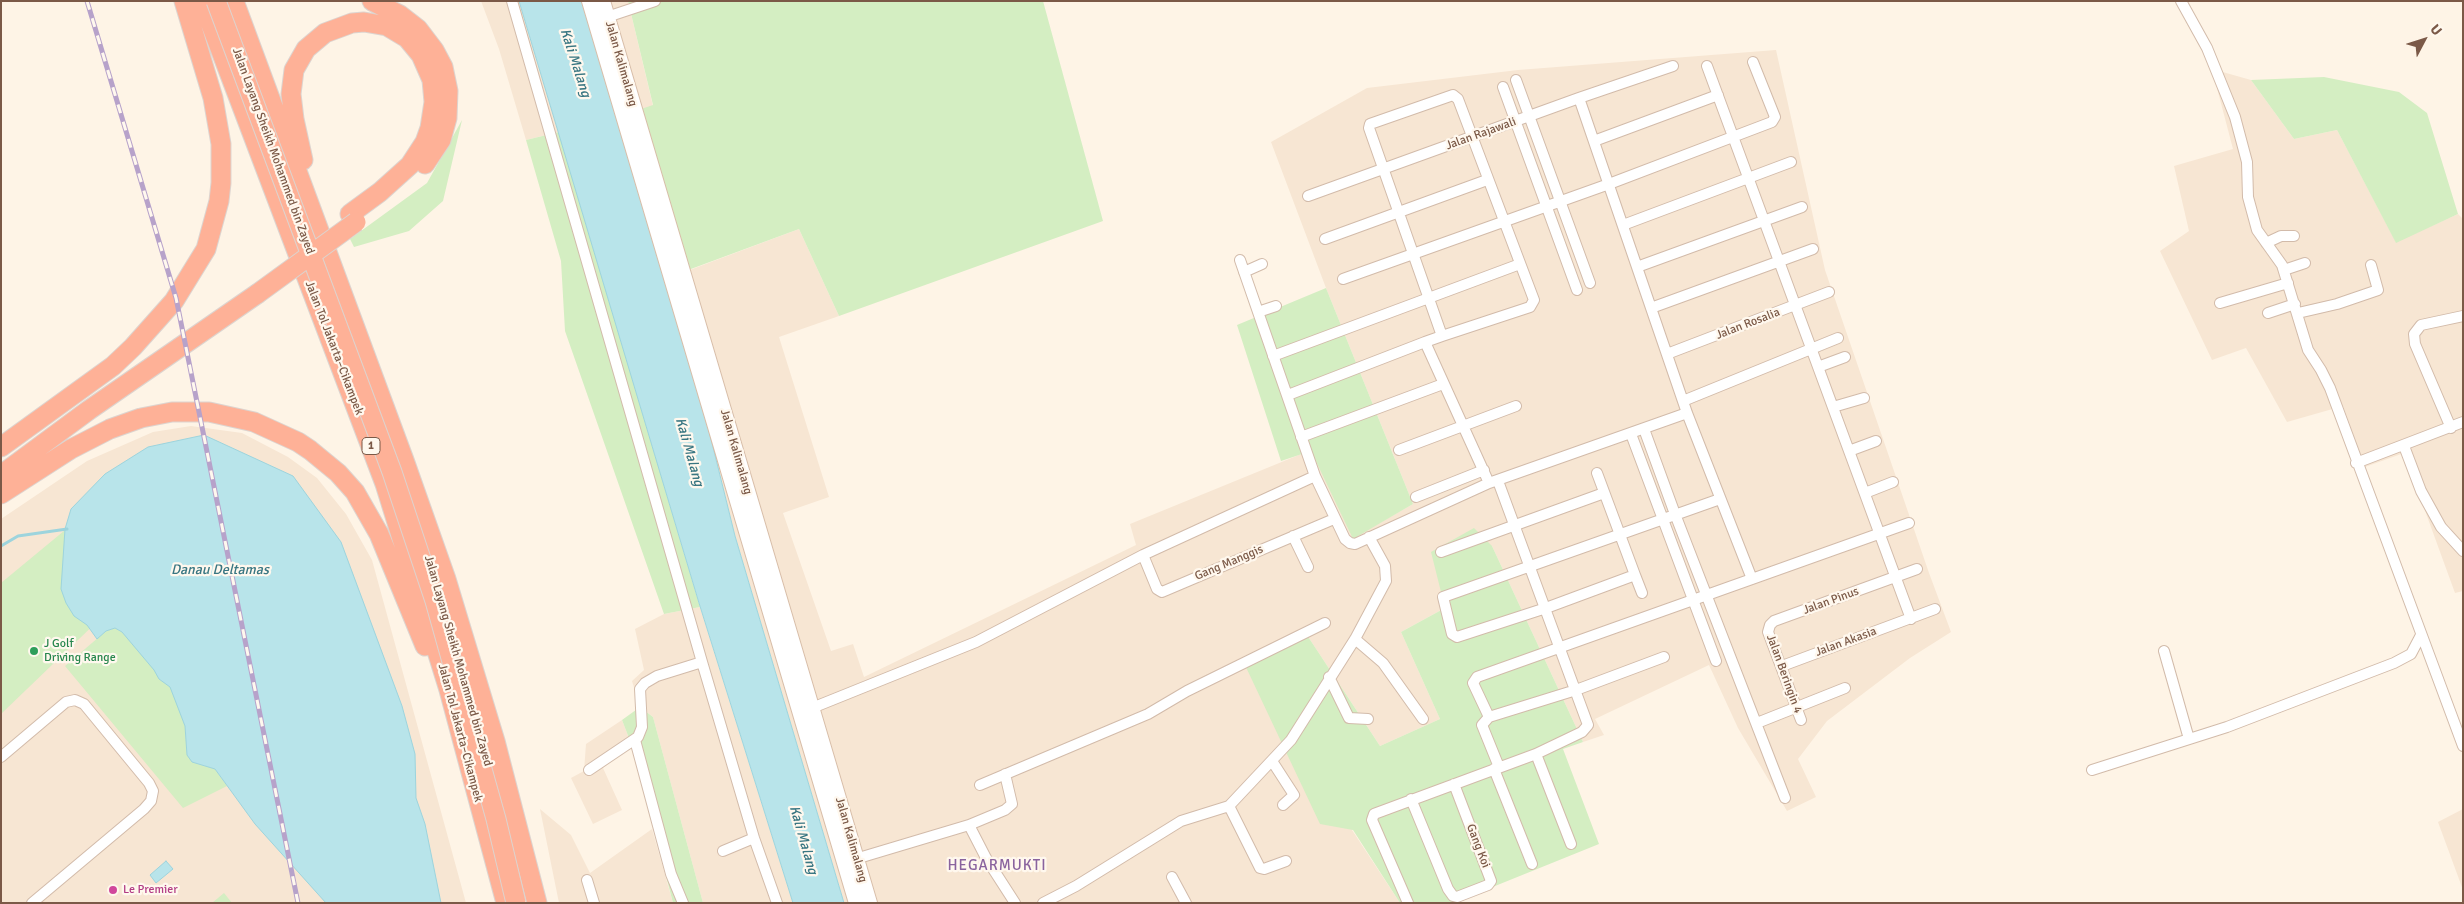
<!DOCTYPE html>
<meta charset="utf-8">
<style>
body{margin:0}
#map{position:relative;width:2464px;height:904px;overflow:hidden;background:#fef4e6;font-family:Signika,sans-serif}
canvas{display:block}
.frame{position:absolute;inset:0;border:2px solid #7b5947;pointer-events:none}
.north{position:absolute;left:2399px;top:15px;width:50px;height:50px;-webkit-text-stroke:4px #fff8ee;paint-order:stroke;rotate:50deg;font-size:14px;font-weight:700;line-height:20px;text-align:center;color:#7b5947}
.north::after{content:'';display:block;margin:auto;width:18px;height:22px;background:#7b5947;clip-path:polygon(50% 0,100% 100%,50% 72%,0 100%)}
</style>
<div id="map">
<canvas width="2464" height="904"></canvas>
<div class="frame"></div>
<div class="north">U</div>
</div>
<script>
const context = document.querySelector('canvas').getContext('2d');
context.lineJoin = 'round';
function fillPath(path, color) {
  context.fillStyle = color;
  context.fill(path, 'evenodd');
}
function poly(rows) {
  const path = new Path2D();
  for (const r of rows) {
    path.moveTo(r[0], r[1]);
    for (let i = 2; i < r.length; i += 2) path.lineTo(r[i], r[i + 1]);
  }
  return path;
}
function strokePath(path, color, width, dash) {
  context.strokeStyle = color;
  context.lineWidth = width;
  context.lineCap = dash ? 'butt' : 'round';
  context.setLineDash(dash || []);
  context.stroke(path);
}
function label(font, color, halo, rows, align = 'center') {
  context.font = font + ' Signika,sans-serif';
  context.lineWidth = 4.5;
  context.setLineDash([]);
  context.textBaseline = 'middle';
  context.strokeStyle = halo;
  context.fillStyle = color;
  for (const [text, x, y, turn = 0] of rows) {
    context.save();
    context.translate(x, y);
    context.rotate((+turn || 0) * Math.PI / 180);
    context.textAlign = isNaN(turn) ? turn : align;
    if (halo) context.strokeText(text, 0, 0);
    context.fillText(text, 0, 0);
    context.restore();
  }
}
fillPath(poly([
 [481,1,519,1,559,132,526,140,499,49],
 [589,1,628,1,653,106,623,115],
 [1776,50,1825,270,1929,573,1951,632,1910,658,1827,721,1798,759,1816,797,1787,811,1738,728,1709,665,1595,719,1604,735,1583,742,1492,546,1445,608,1401,632,1440,719,1380,746,1305,632,1352,830,1400,903,844,903,735,536,671,277,799,229,839,316,779,337,829,497,783,513,831,651,853,644,864,677,1136,545,1130,524,1311,450,1353,538,1413,504,1326,288,1271,142,1367,88,1518,70],
 [2212,69,2251,80,2294,139,2337,130,2396,242,2458,214,2463,219,2463,591,2455,593,2404,453,2365,467,2343,406,2287,422,2246,348,2212,360,2160,251,2189,231,2174,166,2233,149],
 [191,426,242,433,288,457,317,478,346,514,372,560,466,903,1,903,1,519,87,461,153,432],
 [700,607,793,903,703,903,653,717,640,707,632,681,644,670,635,629,664,614],
 [622,720,632,746,603,768,622,810,593,824,571,778,584,771,586,744],
 [540,809,571,835,590,873,652,829,673,903,559,903],
 [2463,809,2463,890,2438,822]
]), '#f7e6d3');
fillPath(poly([
 [628,1,1043,1,1103,221,839,316,799,229,672,276,623,115,653,105],
 [2324,77,2399,92,2427,113,2458,214,2396,243,2337,130,2294,139,2251,80],
 [462,120,443,201,409,231,354,247,350,239,427,183],
 [559,132,700,607,664,614,565,331,561,261,526,140],
 [1326,288,1413,504,1353,539,1311,451,1281,461,1237,325],
 [76,521,131,589,1,714,1,583],
 [1474,528,1492,546,1583,742,1563,749,1599,844,1453,903,1400,903,1353,830,1320,824,1244,663,1305,632,1380,746,1440,719,1401,632,1445,608,1431,552],
 [115,628,122,632,155,670,159,679,171,687,185,726,187,755,193,762,215,769,227,786,183,808,65,666,106,631],
 [640,707,653,717,703,903,673,903,632,746,622,720],
 [224,893,232,903,212,903]
]), '#d4eec2');
const water = poly([
 [519,1,589,1,671,277,735,536,844,903,793,903,699,603,519,1],
 [204,435,293,476,341,542,402,706,415,754,416,798,425,824,441,903,326,903,255,824,215,769,192,762,187,755,185,726,170,687,159,679,154,670,122,632,115,628,106,631,97,639,87,625,74,616,66,603,61,589,65,529,71,509,105,474,148,447,204,435],
 [166,861,173,869,156,883,150,875,166,861]
]);
fillPath(water, '#b8e4ea');
strokePath(water, '#9dd4dd', 1);
strokePath(poly([
 [1,546,18,536,67,529]
]), '#9dd4dd', 3);
const minor = poly([
 [512,1,702,662,754,838,777,903],
 [2181,1,2207,48,2235,117,2247,162,2248,197,2257,230,2282,265,2308,350,2321,370,2330,388,2463,746],
 [601,19,655,1],
 [1707,66,1911,619],
 [1516,80,1590,283],
 [1503,87,1577,290],
 [1579,98,1687,413,1752,579],
 [1594,141,1718,95],
 [1308,196,1579,98,1673,66],
 [1623,225,1791,162],
 [1325,239,1487,180],
 [2266,243,2281,236,2294,236],
 [1240,260,1315,476],
 [1637,267,1802,207],
 [2284,270,2305,263],
 [1244,272,1262,264],
 [1343,279,1609,184,1772,122,1775,117,1753,62],
 [2220,303,2288,283],
 [1651,308,1813,249],
 [1258,312,1276,306],
 [2268,313,2295,304],
 [2298,313,2337,304,2378,290,2371,265],
 [1442,336,1530,307,1534,300,1458,99,1453,95,1370,124,1369,128,1442,336,1425,342,1489,483],
 [1667,354,1829,292],
 [1273,356,1520,264],
 [1818,367,1845,357],
 [1288,395,1425,342],
 [1683,401,1838,338],
 [1833,407,1864,398],
 [2451,428,2415,344,2414,334,2421,325,2463,316],
 [1644,429,1675,514,1785,798],
 [1631,434,1716,661],
 [1301,437,1443,384],
 [2404,446,2421,491,2441,527,2463,551],
 [1399,450,1516,406],
 [1849,451,1876,441],
 [2356,463,2463,422],
 [1597,473,1635,575],
 [1865,493,1893,482],
 [1416,497,1484,470],
 [1293,536,1308,567],
 [1441,552,1604,493],
 [1143,555,1157,589,1162,592,1334,519],
 [1642,593,1635,575,1546,608,1457,637,1452,634,1443,597,1720,499],
 [1355,639,1383,663,1423,719],
 [2164,651,2189,739],
 [1782,666,1935,609],
 [1329,677,1349,718,1368,719],
 [807,710,976,642,1143,555,1315,476,1345,539,1350,543,1355,544,1489,483,1687,413],
 [1489,717,1473,683,1477,677,1909,523],
 [1801,720,1768,632,1770,625,1774,621,1917,569],
 [1757,723,1845,688],
 [635,740,671,874,683,903],
 [1536,754,1571,844],
 [1,757,66,702,75,700,84,704,149,783,153,791,151,801,144,809,32,903],
 [1272,761,1294,795,1283,805],
 [1499,767,1482,725,1489,717,1576,690,1664,657],
 [1494,769,1532,864],
 [589,770,638,737,642,727,640,689,645,683,657,676,702,662],
 [2092,770,2227,727,2394,663,2411,654,2421,635],
 [980,785,1148,714,1187,691,1325,623],
 [1411,799,1448,889,1453,896,1457,897,1488,885,1491,881,1454,784],
 [1229,806,1260,868,1264,869,1286,861],
 [969,825,1005,810,1012,804,1005,774],
 [723,851,754,838],
 [852,860,969,825,986,858,1015,903],
 [1172,877,1186,903],
 [587,880,594,903],
 [1043,903,1076,886,1181,821,1229,806,1291,740,1355,639,1386,581,1385,566,1369,537],
 [1408,903,1372,820,1374,814,1536,754,1582,732,1588,725,1498,481]
]);
const secondary = poly([
 [589,1,856,903],
 [603,1,870,903]
]);
const motorway = poly([
 [202,1,385,484,449,690,506,903],
 [234,1,404,460,446,579,495,741,537,903],
 [372,1,400,15,418,29,434,50,443,67,448,91,447,118,441,140,425,164],
 [303,160,294,119,291,94,294,70,306,49,325,33,352,23,364,22,387,26,407,38,421,55,432,80,434,102,430,128,425,142,410,165,380,192,350,214],
 [1,447,113,366,133,347,174,301,206,249,219,201,221,183,221,144,213,98,184,1],
 [1,475,89,410,257,294],
 [1,494,71,449,110,429,141,418,172,412,209,412,254,422,298,442,310,450,338,473,355,492,379,534,425,646]
]);
strokePath(minor, '#d2bbaa', 12);
strokePath(secondary, '#d8bea9', 16);
strokePath(motorway, '#ddd4cf', 21);
strokePath(minor, '#fff', 10);
strokePath(secondary, '#fff', 14);
strokePath(motorway, '#feb197', 19);
const rail = poly([
 [87,1,176,298,298,903]
]);
strokePath(rail, '#b7a2ca', 5);
strokePath(rail, '#fff8ee', 3, [9]);
const motorwayBridge = poly([
 [216,1,392,472,435,601,496,819,516,903],
 [257,294,356,222]
]);
strokePath(motorwayBridge, '#ddd4cf', 21, []);
strokePath(motorwayBridge, '#feb197', 19);
for (const [x, y, r, color] of [
 [34,651,5,"#2e9e5b"],
 [113,890,5,"#d1479c"]
]) {
  const dot = new Path2D();
  dot.arc(x, y, r, 0, 2 * Math.PI);
  context.fillStyle = color;
  context.fill(dot);
  strokePath(dot, '#fff8ee', 2);
}
for (const [x, y, w] of [
 [371,446,18]
]) {
  const box = new Path2D();
  box.roundRect(x - w / 2, y - 8.5, w, 17, 4);
  context.fillStyle = '#fff8ee';
  context.fill(box);
  strokePath(box, '#7b5947', 1);
}
label('bold 11px', '#7b5947', null, [
 ["1",371,446]
]);
label('12px', '#7b5947', '#fff8ee', [
 ["Jalan Kalimalang",621,64,74],
 ["Jalan Rajawali",1481,134,-20],
 ["Jalan Layang Sheikh Mohammed bin Zayed",273,151,70],
 ["Jalan Rosalia",1748,324,-21],
 ["Jalan Tol Jakarta–Cikampek",334,348,69],
 ["Jalan Kalimalang",736,452,74],
 ["Gang Manggis",1229,563,-23],
 ["Jalan Pinus",1831,601,-20],
 ["Jalan Akasia",1846,642,-20],
 ["Jalan Layang Sheikh Mohammed bin Zayed",458,661,74],
 ["Jalan Beringin 4",1784,674,70],
 ["Jalan Tol Jakarta–Cikampek",460,733,75],
 ["Jalan Kalimalang",851,840,74],
 ["Gang Koi",1478,846,69]
]);
label('12px', '#27864d', '#fff8ee', [
 ["J Golf",44,644],
 ["Driving Range",44,658]
], 'left');
label('12px', '#b23c85', '#fff8ee', [
 ["Le Premier",123,890]
], 'left');
label('italic 14px', '#397682', '#fff8ee', [
 ["Kali Malang",575,63,72],
 ["Kali Malang",689,452,74],
 ["Danau Deltamas",220,570],
 ["Kali Malang",803,840,74]
]);
context.letterSpacing = '1px';
label('15px', '#8a639e', '#fff8ee', [
 ["HEGARMUKTI",997,866]
]);
context.letterSpacing = '0px';
</script>
